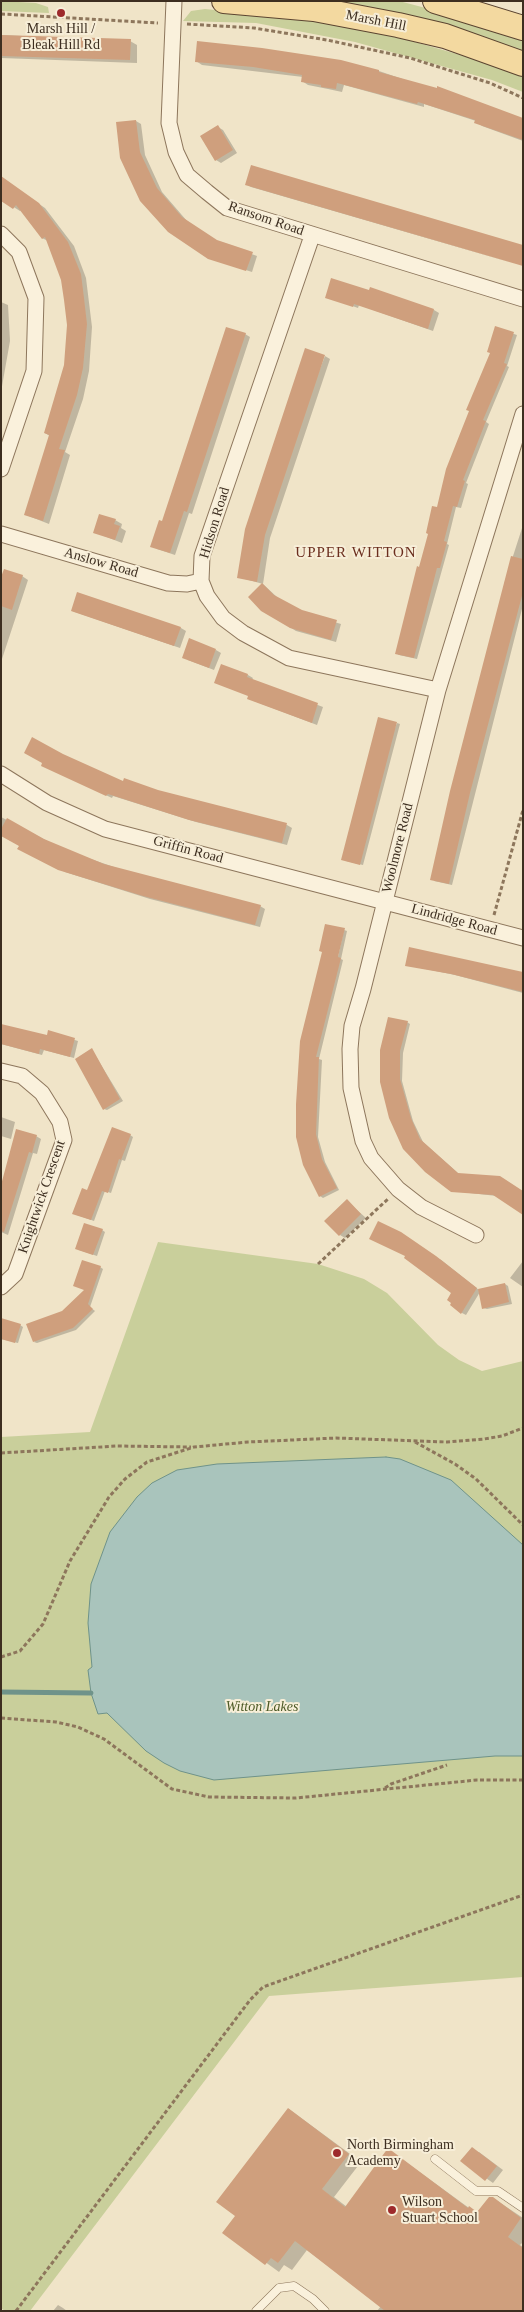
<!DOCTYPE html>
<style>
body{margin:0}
#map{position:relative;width:524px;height:2312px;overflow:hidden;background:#f0e4c8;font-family:"Times New Roman",serif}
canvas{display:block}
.frame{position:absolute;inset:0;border:2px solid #3d2e20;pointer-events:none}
</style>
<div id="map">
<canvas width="524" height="2312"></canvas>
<div class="frame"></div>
</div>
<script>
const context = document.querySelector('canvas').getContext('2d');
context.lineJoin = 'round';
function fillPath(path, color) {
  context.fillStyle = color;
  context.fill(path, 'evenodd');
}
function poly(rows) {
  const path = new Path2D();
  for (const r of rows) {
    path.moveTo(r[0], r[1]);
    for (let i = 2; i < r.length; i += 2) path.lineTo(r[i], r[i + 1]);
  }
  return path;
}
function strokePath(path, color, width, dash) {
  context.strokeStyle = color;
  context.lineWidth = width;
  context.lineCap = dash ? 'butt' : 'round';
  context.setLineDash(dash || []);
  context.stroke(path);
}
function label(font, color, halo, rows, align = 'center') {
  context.font = font + ' "Times New Roman",serif';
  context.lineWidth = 4;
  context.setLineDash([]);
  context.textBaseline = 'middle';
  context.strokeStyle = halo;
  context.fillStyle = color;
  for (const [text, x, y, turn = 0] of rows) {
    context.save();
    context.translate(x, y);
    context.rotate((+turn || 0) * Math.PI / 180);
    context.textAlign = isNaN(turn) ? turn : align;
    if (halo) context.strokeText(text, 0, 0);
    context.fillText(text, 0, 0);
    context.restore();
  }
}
fillPath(poly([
 [1,1,36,3,48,7,49,13,1,11],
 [317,1,399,1,456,16,523,40,523,56],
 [205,9,317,20,380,32,464,56,523,77,523,92,492,80,355,42,256,23,183,21,191,11],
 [158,1242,318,1264,364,1279,387,1293,438,1345,459,1360,482,1371,523,1361,523,1977,269,1996,30,2311,5,2311,1,2308,1,1437,90,1432]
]), '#c9cf9b');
const water = poly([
 [386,1457,400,1459,451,1480,523,1545,523,1756,495,1756,214,1780,180,1771,164,1763,146,1751,107,1713,98,1714,91,1693,88,1670,92,1667,88,1623,91,1584,110,1532,137,1497,152,1483,177,1470,217,1464,386,1457]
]);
fillPath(water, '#a9c4bc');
strokePath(water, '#6f938a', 1);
fillPath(poly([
 [1,35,130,41,137,45,137,63,1,58],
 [196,61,379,71,523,120,523,141,482,126,476,121,424,104,424,107,344,85,342,92,328,89,308,85,302,81,303,77,202,65],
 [136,121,141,124,145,155,162,192,187,221,218,242,257,256,252,272,209,258,168,231,117,123],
 [218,127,223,130,237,153,221,163,216,160],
 [1,178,45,208,74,246,86,278,92,327,89,371,83,399,65,452,70,455,49,524,26,515,50,436,45,433,65,366,68,325,63,279,48,241,42,238,21,210,20,211,1,199],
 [246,184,523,266,251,187],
 [327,297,434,310,439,313,433,331,359,305,358,308],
 [1,302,8,305,10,341,1,392],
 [496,328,517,335,507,366,509,367,486,422,489,424,466,483,468,484,461,508,456,507,447,544,449,545,417,659,399,655,396,653,438,509,491,353],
 [245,334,250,337,192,514,189,513,175,555,157,549,152,546],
 [325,356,330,359,270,538,263,584,279,599,301,612,341,624,336,642,296,631,262,610,263,584,238,577],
 [115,520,122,524,121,528,126,531,122,543,94,532],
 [523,525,523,605,452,885,434,881,505,581],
 [22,576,28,580,1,662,1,580],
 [72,611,181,628,186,631,180,648],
 [216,650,221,653,214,670,188,660],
 [222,665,248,675,253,678,252,680,323,707,317,725,254,701],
 [397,723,400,724,363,865,346,861,343,859],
 [48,768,123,783,287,825,292,828,287,845,196,822,113,796,112,798],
 [1,817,65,850,137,875,260,906,265,909,260,927,150,899,65,872,1,835],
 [344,930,347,931,341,959,343,960,319,1059,322,1060,318,1137,325,1162,339,1190,323,1198,320,1196,297,1136],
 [406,965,523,973,523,993,455,975],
 [407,1022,410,1024,403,1053,402,1081,413,1121,423,1142,459,1174,497,1196,451,1191,381,1081],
 [49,1032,78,1041,74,1058,44,1050,42,1055,1,1044,48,1037],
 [92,1050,123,1101,107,1110,104,1109],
 [1,1117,15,1122,11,1139,1,1136],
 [130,1135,133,1137,125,1161,122,1160,111,1193,105,1191,94,1221,77,1215,88,1191],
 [36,1136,41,1139,37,1154,33,1153,8,1235,1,1232,1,1195],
 [347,1201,366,1218,345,1238,340,1235],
 [102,1230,105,1232,97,1256,79,1250],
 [440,1259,479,1290,505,1284,508,1286,512,1304,487,1309,483,1308,480,1292,466,1315,462,1313,452,1305,453,1293],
 [523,1261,523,1287,510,1278],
 [100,1267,103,1269,90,1307,95,1311,76,1330,37,1343,34,1342,85,1290],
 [20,1325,23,1327,18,1343,1,1339],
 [289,2109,361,2162,334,2197,347,2207,388,2149,469,2208,478,2213,493,2198,523,2218,523,2242,520,2245,523,2247,523,2311,377,2311,381,2306,307,2250,292,2270,284,2265,279,2272,224,2232,237,2215],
 [479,2152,503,2170,493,2183,462,2161],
 [58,2305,63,2308,67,2311,53,2311]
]), '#0003');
strokePath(poly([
 [1,1692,91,1693]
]), '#6f938a', 5);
fillPath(poly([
 [1,35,131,39,130,60,1,56],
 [197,41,262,48,341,60,379,70,379,72,437,88,437,86,523,118,523,140,474,123,475,120,418,102,417,104,337,83,336,89,321,87,321,85,301,82,302,75,253,67,195,62],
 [136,120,140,152,157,188,182,217,217,240,253,252,246,271,208,259,168,232,140,201,120,158,116,122],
 [218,125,233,150,215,161,200,136],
 [251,165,523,245,523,266,245,185],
 [1,176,39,203,68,242,81,274,84,298,87,324,83,368,77,395,59,449,65,450,43,521,24,515,49,435,44,433,64,365,67,325,64,300,61,280,45,237,42,239,16,205,13,209,1,201],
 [331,278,369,290,370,287,434,309,428,329,354,304,353,307,325,298],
 [495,326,514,332,504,363,507,364,483,420,486,421,463,480,465,481,457,507,453,506,444,541,447,542,440,568,437,568,414,658,395,654,417,566,419,567,428,534,426,533,432,506,437,507,446,469,469,411,466,410,490,353,487,352],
 [226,327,246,333,187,512,184,511,170,553,150,547,159,520,162,521],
 [305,348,325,355,265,535,257,582,237,578,245,529],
 [99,514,116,519,114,524,120,526,115,540,93,533],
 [511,556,523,559,523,592,470,793,449,884,430,880,450,791],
 [4,569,23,575,12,610,1,606,1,577],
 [262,583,274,595,302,610,337,620,331,640,290,628,261,611,248,597],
 [77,592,181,627,174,646,71,611],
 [189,638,216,649,209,668,182,658],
 [221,664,248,674,247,677,318,703,312,723,247,699,248,696,214,683],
 [378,717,397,722,360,865,341,860],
 [32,737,63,754,123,781,124,778,158,790,287,823,282,843,189,820,108,794,106,796,41,766,42,763,24,753],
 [7,818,44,839,104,864,261,905,255,925,143,896,58,870,17,849,19,846,1,836,1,829],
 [325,924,345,928,338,957,341,958,316,1057,319,1057,316,1134,322,1159,337,1188,319,1197,303,1165,296,1137,296,1104,300,1041,322,952,319,951],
 [409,947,523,972,523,992,451,974,405,966],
 [388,1017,408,1021,400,1051,400,1079,411,1118,420,1139,458,1173,500,1176,523,1191,523,1215,493,1195,451,1192,425,1172,403,1149,389,1118,380,1082,380,1050],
 [1,1024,47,1035,48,1030,75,1038,70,1057,40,1049,39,1054,1,1044],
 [92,1048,120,1099,103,1110,75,1059],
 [112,1127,131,1134,121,1160,119,1159,108,1193,102,1191,91,1220,72,1214,82,1188,87,1190],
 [16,1129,37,1135,32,1153,29,1152,4,1232,1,1231,1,1185],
 [347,1199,361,1214,339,1236,324,1221],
 [378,1221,401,1232,436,1256,477,1288,461,1314,450,1305,451,1303,447,1300,451,1293,404,1258,405,1256,369,1239],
 [84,1223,103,1229,93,1255,75,1249],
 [82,1260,101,1266,88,1304,93,1309,73,1328,33,1342,26,1324,62,1311,84,1290,73,1286],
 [505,1283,509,1302,482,1309,478,1289],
 [1,1318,21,1324,15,1343,1,1339],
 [288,2108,349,2154,322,2189,345,2207,388,2148,468,2208,469,2206,477,2212,489,2197,493,2197,521,2218,508,2237,523,2248,523,2311,385,2311,295,2241,278,2263,271,2258,265,2265,222,2233,235,2216,216,2202],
 [472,2147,497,2166,485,2181,460,2161]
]), '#cf9f7d');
const service = poly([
 [435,2159,476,2191,498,2191,523,2208],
 [256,2311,279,2288,294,2286,313,2299,325,2311]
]);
const minor = poly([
 [174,1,169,123,176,152,187,175,207,192,227,208,523,299],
 [1,234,19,252,36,298,34,371,1,469],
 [312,236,202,556,201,581,207,596,223,618,243,633,289,658,438,690],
 [1,534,168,583,187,584,201,581],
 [1,774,47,803,105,829,523,938],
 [1,1071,22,1076,42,1093,60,1122,64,1140,15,1274,1,1287],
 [476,1235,421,1207,398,1189,371,1158,363,1141,351,1088,350,1049,352,1026,363,989,438,690,523,414]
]);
const primary = poly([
 [224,1,314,9,398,25,445,36,523,64],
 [435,1,523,28]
]);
strokePath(service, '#8d765c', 9);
strokePath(minor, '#8d765c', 17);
strokePath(primary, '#5b4430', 26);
strokePath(poly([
 [1,14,158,23],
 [187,24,254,28,327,40,410,58,490,83,523,98],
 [494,915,523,810],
 [318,1264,389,1198],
 [415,1442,455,1464,476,1479,523,1525],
 [1,1453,117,1446,191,1447],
 [1,1657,20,1651,43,1624,70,1561,109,1497,125,1479,147,1462,194,1447,248,1442,336,1438,447,1442,484,1439,502,1436,523,1428],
 [1,1718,56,1722,78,1727,104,1739,172,1789,209,1797,296,1798,477,1780,523,1780],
 [385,1788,391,1784,447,1765],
 [16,2311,250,2000,263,1987,523,1895]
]), '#8d765c', 3, [4, 2.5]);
strokePath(service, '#faf1dc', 8);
strokePath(minor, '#faf1dc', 15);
strokePath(primary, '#f3d9a0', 24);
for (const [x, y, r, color] of [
 [61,13,5,"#9e2a2b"],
 [337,2153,5,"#9e2a2b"],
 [392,2210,5,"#9e2a2b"]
]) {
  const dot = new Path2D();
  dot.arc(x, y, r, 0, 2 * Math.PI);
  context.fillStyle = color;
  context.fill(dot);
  strokePath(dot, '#f7eed8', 2);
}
label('14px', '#3d2e20', '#f7eed8', [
 ["Marsh Hill",376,21,11],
 ["Ransom Road",266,219,19],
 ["Hidson Road",215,523,-73],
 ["Anslow Road",101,563,16],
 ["Woolmore Road",398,848,-76],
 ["Griffin Road",188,850,15],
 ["Lindridge Road",454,920,15],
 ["Knightwick Crescent",42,1197,-71]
]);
label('14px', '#3d2e20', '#f7eed8', [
 ["Marsh Hill /",61,29,"center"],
 ["Bleak Hill Rd",61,45,"center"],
 ["North Birmingham",347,2145],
 ["Academy",347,2161],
 ["Wilson",402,2202],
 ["Stuart School",402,2218]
], 'left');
label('italic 14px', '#4d5a26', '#f7eed8', [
 ["Witton Lakes",262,1707]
]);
context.letterSpacing = '1px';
label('15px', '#6b2e1e', '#f7eed8', [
 ["UPPER WITTON",356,553]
]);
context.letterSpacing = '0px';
</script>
